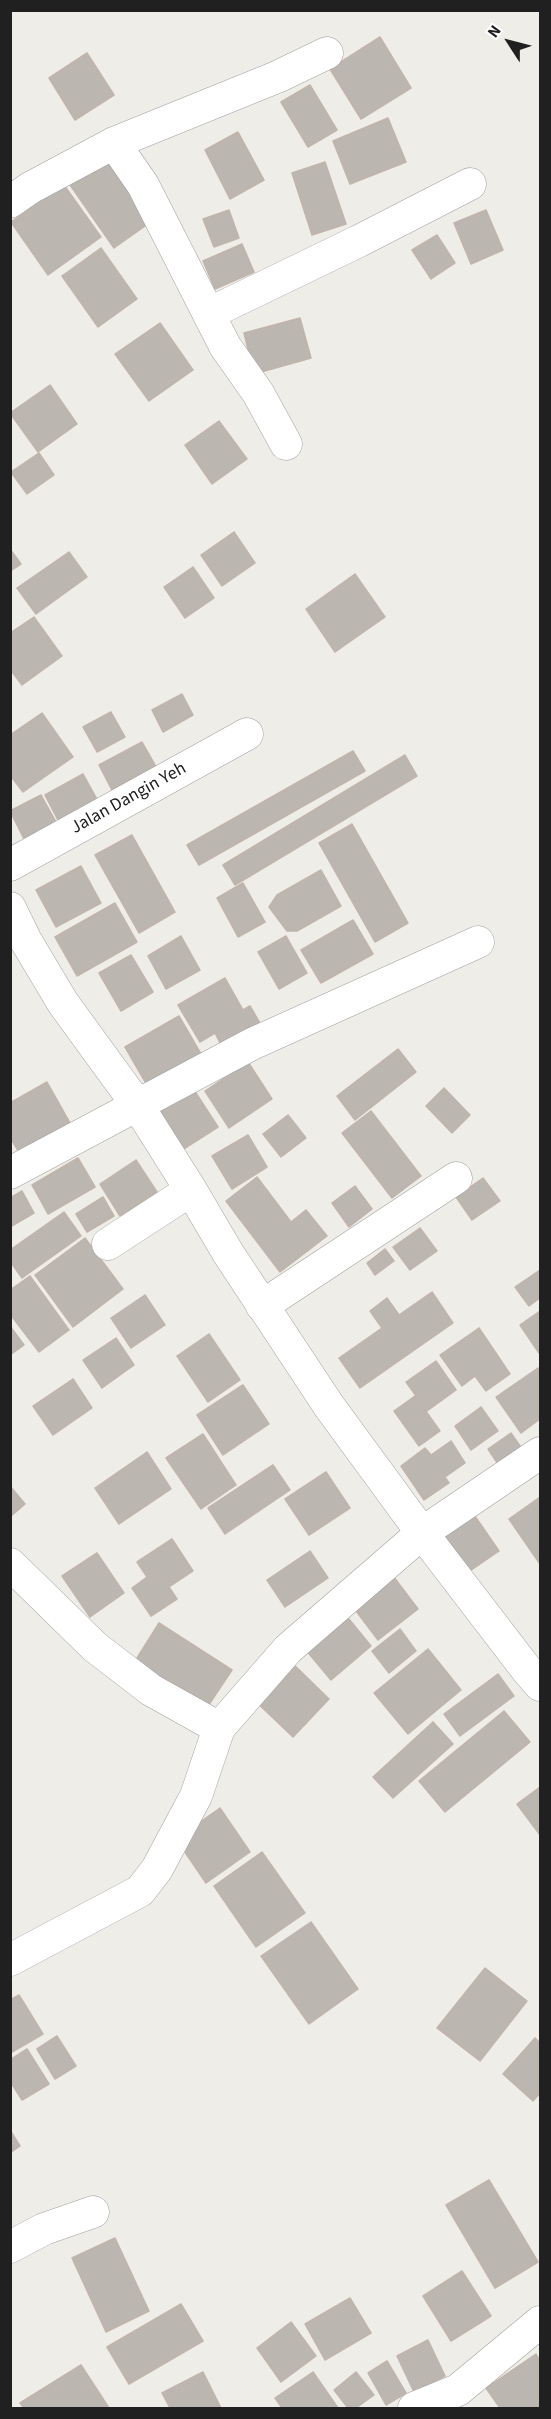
<!DOCTYPE html>
<style>
body{margin:0}
#map{position:relative;width:551px;height:2419px;overflow:hidden;background:#efede7;font-family:"Source Sans 3",sans-serif}
canvas{display:block}
.frame{position:absolute;inset:0;border:12px solid #202020;pointer-events:none}
.north{position:absolute;left:479px;top:12px;width:60px;height:60px;-webkit-text-stroke:4px #fff;paint-order:stroke;rotate:306deg;font-size:16px;font-weight:700;line-height:24px;text-align:center;color:#202020}
.north::after{content:'';display:block;margin:auto;width:21px;height:27px;background:#202020;clip-path:polygon(50% 0,100% 100%,50% 72%,0 100%)}
</style>
<div id="map">
<canvas width="551" height="2419"></canvas>
<div class="frame"></div>
<div class="north">N</div>
</div>
<script>
const context = document.querySelector('canvas').getContext('2d');
context.lineJoin = 'round';
function fillPath(path, color) {
  context.fillStyle = color;
  context.fill(path, 'evenodd');
}
function poly(rows) {
  const path = new Path2D();
  for (const r of rows) {
    path.moveTo(r[0], r[1]);
    for (let i = 2; i < r.length; i += 2) path.lineTo(r[i], r[i + 1]);
  }
  return path;
}
function strokePath(path, color, width, dash) {
  context.strokeStyle = color;
  context.lineWidth = width;
  context.lineCap = dash ? 'butt' : 'round';
  context.setLineDash(dash || []);
  context.stroke(path);
}
function label(font, color, halo, rows, align = 'center') {
  context.font = font + ' "Source Sans 3",sans-serif';
  context.lineWidth = 5;
  context.setLineDash([]);
  context.textBaseline = 'middle';
  context.strokeStyle = halo;
  context.fillStyle = color;
  for (const [text, x, y, turn = 0] of rows) {
    context.save();
    context.translate(x, y);
    context.rotate((+turn || 0) * Math.PI / 180);
    context.textAlign = isNaN(turn) ? turn : align;
    if (halo) context.strokeText(text, 0, 0);
    context.fillText(text, 0, 0);
    context.restore();
  }
}
const building = poly([
 [380,37,411,88,361,119,330,69,380,37],
 [87,53,114,95,75,120,49,78,87,53],
 [310,85,337,130,308,147,281,102,310,85],
 [388,118,406,162,350,184,333,141,388,118],
 [238,132,264,180,230,199,205,150,238,132],
 [108,153,155,219,114,248,68,182,108,153],
 [325,162,346,224,312,235,292,173,325,162],
 [64,185,101,237,48,275,11,222,64,185],
 [229,210,239,238,214,247,203,219,229,210],
 [486,210,503,250,471,264,454,223,486,210],
 [437,235,455,263,431,279,412,250,437,235],
 [242,244,254,272,215,289,203,261,242,244],
 [101,248,137,299,98,327,62,276,101,248],
 [300,318,311,358,254,374,244,333,300,318],
 [160,323,193,370,149,401,115,354,160,323],
 [50,385,77,424,38,452,10,413,50,385],
 [219,421,247,459,212,484,185,445,219,421],
 [39,453,54,475,27,494,11,472,39,453],
 [234,532,255,563,222,586,201,555,234,532],
 [10,549,21,564,10,571,10,549],
 [69,552,87,577,36,614,17,588,69,552],
 [193,567,214,598,185,618,164,587,193,567],
 [355,574,385,617,335,652,306,609,355,574],
 [34,617,62,656,22,685,10,669,10,633,34,617],
 [182,694,193,715,163,732,152,710,182,694],
 [111,712,125,737,97,752,83,727,111,712],
 [42,713,73,757,23,792,10,775,10,735,42,713],
 [142,742,158,770,114,794,99,765,142,742],
 [353,751,365,771,199,865,187,845,353,751],
 [405,755,417,776,235,885,223,865,405,755],
 [83,774,98,801,59,822,45,795,83,774],
 [41,795,56,822,24,839,10,811,41,795],
 [352,824,408,923,375,942,319,843,352,824],
 [132,835,175,912,139,933,95,855,132,835],
 [81,866,101,903,56,927,36,890,81,866],
 [321,870,341,906,297,931,287,931,269,907,277,895,321,870],
 [243,883,265,922,238,937,217,898,243,883],
 [115,903,137,942,77,976,55,937,115,903],
 [353,920,373,954,321,983,301,950,353,920],
 [181,936,200,970,166,989,148,956,181,936],
 [286,936,307,973,279,989,258,952,286,936],
 [131,955,153,992,121,1011,99,973,131,955],
 [225,978,243,1010,250,1006,261,1025,222,1047,215,1033,200,1042,178,1005,225,978],
 [179,1016,201,1054,147,1085,125,1047,179,1016],
 [398,1049,416,1072,355,1120,337,1096,398,1049],
 [248,1062,272,1099,229,1128,205,1091,248,1062],
 [47,1082,74,1130,23,1159,10,1137,10,1103,47,1082],
 [444,1088,470,1115,452,1133,426,1106,444,1088],
 [194,1090,218,1127,182,1150,158,1113,194,1090],
 [371,1111,421,1176,392,1198,342,1133,371,1111],
 [288,1115,306,1138,281,1157,263,1134,288,1115],
 [248,1135,267,1167,232,1189,212,1156,248,1135],
 [78,1158,95,1187,48,1214,32,1185,78,1158],
 [136,1160,157,1192,120,1216,100,1184,136,1160],
 [257,1177,291,1222,306,1210,327,1236,280,1272,226,1201,257,1177],
 [483,1178,500,1201,472,1220,456,1197,483,1178],
 [355,1186,372,1209,349,1227,332,1203,355,1186],
 [22,1191,34,1213,10,1227,10,1198,22,1191],
 [103,1197,114,1216,87,1232,76,1214,103,1197],
 [64,1212,81,1236,22,1278,10,1261,10,1250,64,1212],
 [420,1228,437,1251,410,1270,393,1247,420,1228],
 [85,1238,123,1289,73,1327,35,1275,85,1238],
 [385,1249,394,1261,375,1275,367,1263,385,1249],
 [540,1270,540,1298,529,1306,515,1287,540,1270],
 [30,1276,69,1330,39,1352,10,1314,10,1290,30,1276],
 [432,1292,453,1323,360,1388,339,1358,382,1328,370,1311,387,1298,399,1315,432,1292],
 [145,1295,165,1325,131,1348,111,1318,145,1295],
 [540,1311,540,1352,539,1353,520,1325,540,1311],
 [10,1326,24,1345,10,1355,10,1326],
 [479,1328,510,1374,486,1391,475,1376,462,1386,440,1355,479,1328],
 [209,1334,240,1380,208,1402,177,1356,209,1334],
 [116,1338,134,1365,102,1388,83,1360,116,1338],
 [436,1361,456,1390,427,1411,406,1382,436,1361],
 [538,1368,540,1372,540,1419,521,1433,496,1397,538,1368],
 [73,1379,92,1408,53,1435,33,1406,73,1379],
 [243,1385,269,1424,223,1455,197,1415,243,1385],
 [415,1396,440,1431,419,1446,394,1411,415,1396],
 [481,1407,498,1431,471,1450,455,1426,481,1407],
 [511,1433,527,1456,504,1473,488,1449,511,1433],
 [203,1434,236,1485,201,1509,166,1458,203,1434],
 [451,1441,465,1463,445,1477,449,1483,424,1500,401,1466,425,1448,431,1455,451,1441],
 [147,1452,171,1489,119,1524,95,1488,147,1452],
 [273,1465,290,1490,225,1534,208,1508,273,1465],
 [326,1472,350,1508,309,1535,285,1499,326,1472],
 [10,1486,25,1504,10,1517,10,1486],
 [540,1497,540,1564,509,1519,540,1497],
 [470,1509,499,1551,467,1573,438,1532,470,1509],
 [172,1539,193,1571,169,1587,177,1599,151,1616,132,1588,147,1577,137,1562,172,1539],
 [310,1551,328,1578,285,1607,267,1580,310,1551],
 [97,1553,124,1593,90,1617,62,1576,97,1553],
 [390,1572,418,1609,378,1640,350,1603,390,1572],
 [340,1608,371,1646,331,1680,300,1643,340,1608],
 [159,1623,232,1670,204,1712,132,1666,159,1623],
 [400,1629,416,1651,389,1673,372,1651,400,1629],
 [428,1649,461,1690,408,1734,374,1693,428,1649],
 [287,1658,329,1699,293,1737,250,1696,287,1658],
 [498,1674,514,1696,460,1736,444,1714,498,1674],
 [504,1711,530,1742,445,1812,419,1781,504,1711],
 [433,1722,453,1744,393,1798,373,1777,433,1722],
 [540,1787,540,1835,517,1804,540,1787],
 [220,1808,250,1852,206,1883,176,1839,220,1808],
 [262,1852,305,1913,256,1947,214,1886,262,1852],
 [311,1922,358,1989,309,2024,261,1956,311,1922],
 [485,1968,527,2001,480,2061,437,2028,485,1968],
 [19,1995,43,2034,12,2052,10,2049,10,2000,19,1995],
 [57,2036,76,2066,55,2079,37,2049,57,2036],
 [535,2038,540,2043,540,2093,533,2101,503,2074,535,2038],
 [27,2049,49,2084,22,2100,10,2081,10,2060,27,2049],
 [10,2130,20,2146,10,2153,10,2130],
 [489,2180,538,2262,495,2288,446,2205,489,2180],
 [115,2238,149,2311,106,2332,72,2258,115,2238],
 [462,2271,491,2316,451,2341,423,2296,462,2271],
 [350,2298,371,2333,325,2360,305,2324,350,2298],
 [181,2304,203,2341,129,2384,107,2347,181,2304],
 [291,2322,316,2356,281,2382,257,2348,291,2322],
 [428,2340,445,2376,414,2392,397,2356,428,2340],
 [536,2354,540,2361,540,2408,500,2408,486,2388,536,2354],
 [387,2361,406,2393,386,2405,368,2373,387,2361],
 [81,2365,109,2408,24,2408,20,2403,81,2365],
 [203,2372,221,2408,170,2408,162,2393,203,2372],
 [313,2372,338,2408,282,2408,275,2398,313,2372],
 [356,2372,374,2395,356,2408,348,2408,334,2390,356,2372]
]);
fillPath(building, '#bcb6b0');
strokePath(building, '#c0b4ab', 1.5);
const minor = poly([
 [114,143,143,185,225,346,258,393,286,444],
 [10,202,30,188,114,143,277,77,327,53],
 [210,313,359,241,470,184],
 [10,865,247,734],
 [10,908,26,941,63,1003,138,1106,191,1190,228,1253,329,1406,422,1533,527,1670,540,1685],
 [10,1173,252,1044,478,942],
 [108,1244,191,1190],
 [262,1306,456,1178],
 [10,1564,95,1647,151,1690,219,1728],
 [10,1960,140,1891,157,1869,196,1796,219,1728,288,1649,422,1533,540,1453],
 [10,2247,44,2229,93,2212],
 [414,2408,458,2390,540,2322]
]);
strokePath(minor, '#a1a1a1', 33);
strokePath(minor, '#fff', 32);
label('18px', '#202020', '#fff', [
 ["Jalan Dangin Yeh",129,799,-29]
]);
</script>
